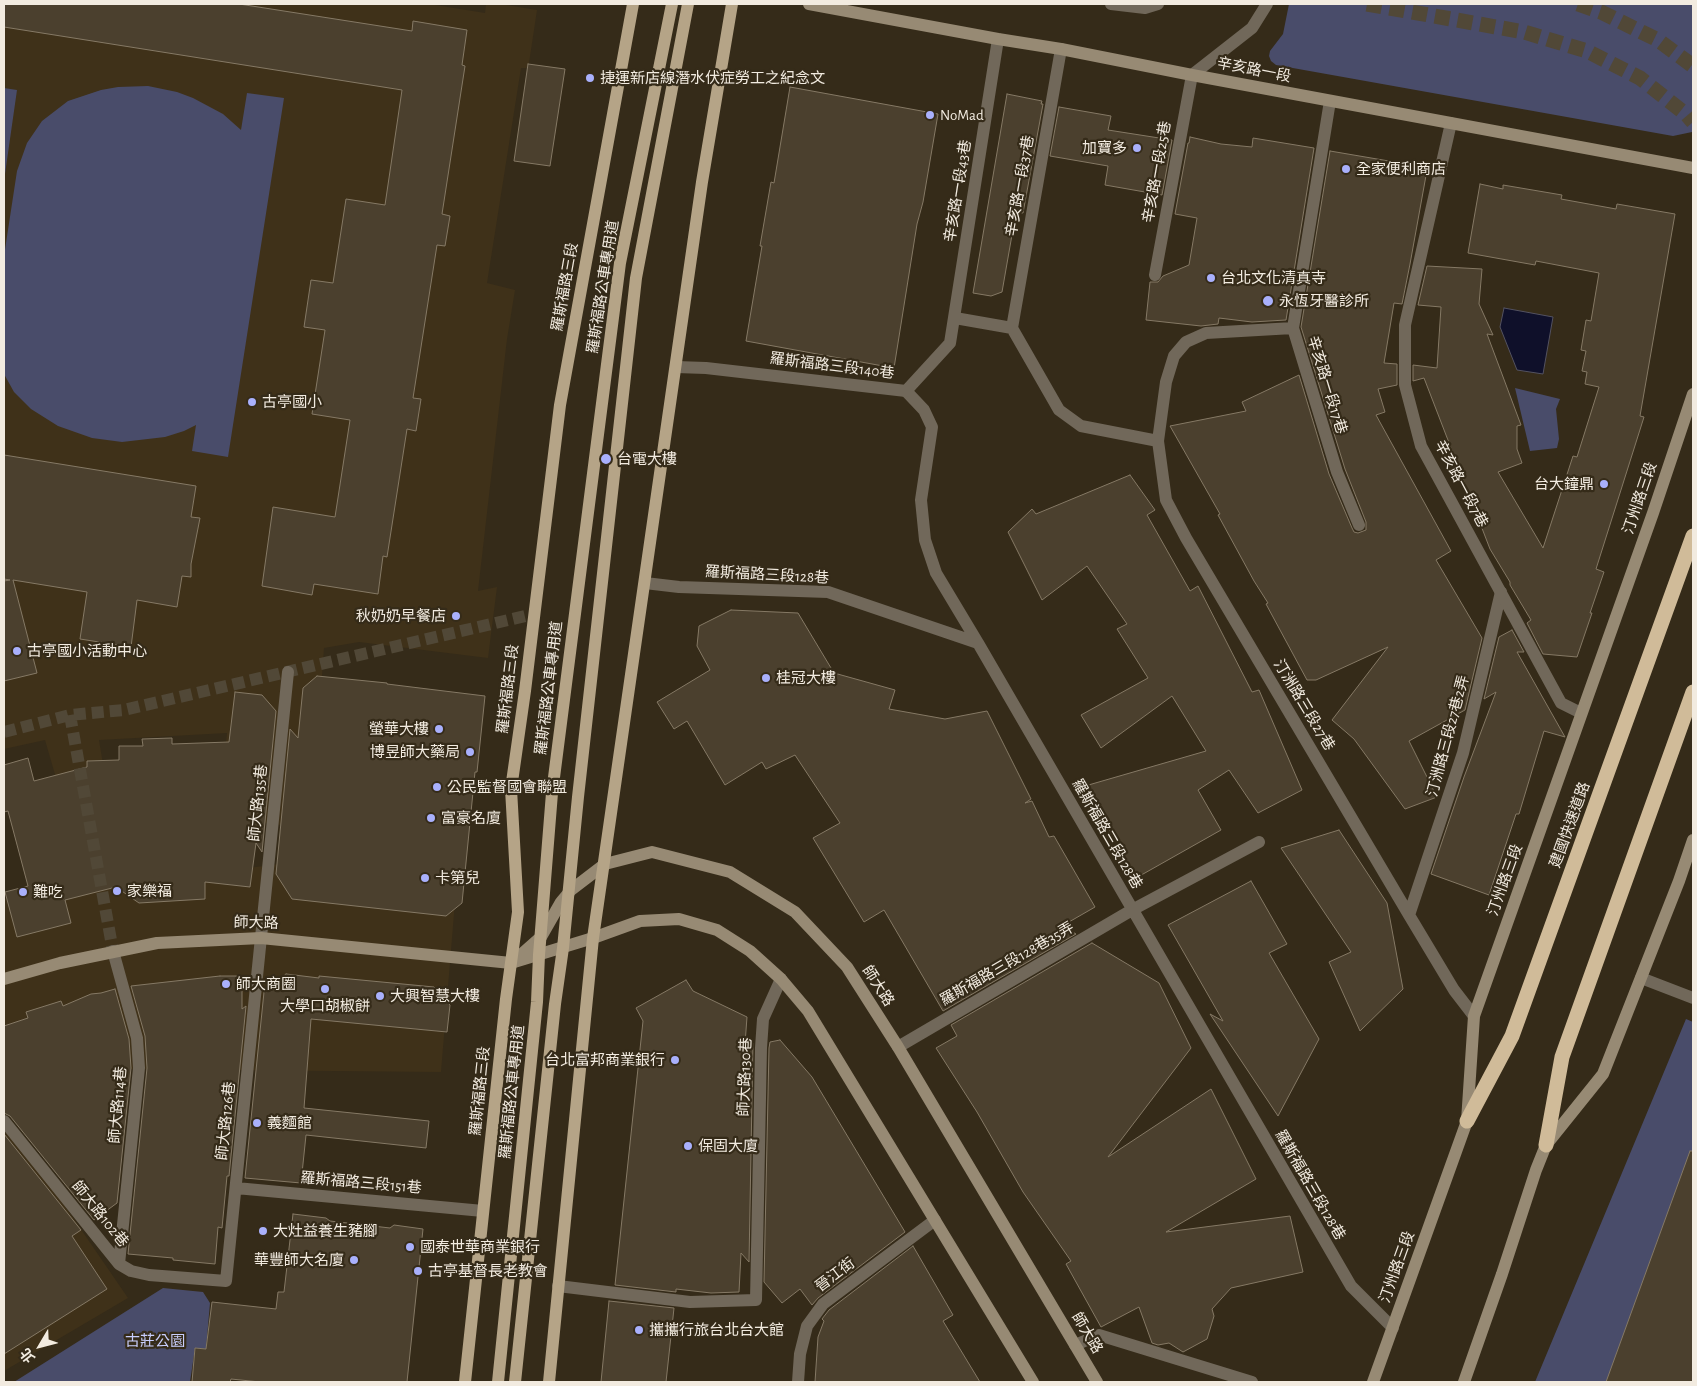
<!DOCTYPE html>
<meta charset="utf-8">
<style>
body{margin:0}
#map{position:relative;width:1697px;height:1386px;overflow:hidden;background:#352b19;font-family:"Alegreya Sans","Noto Sans TC",sans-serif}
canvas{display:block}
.frame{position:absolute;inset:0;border:5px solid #f2ebe0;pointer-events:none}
.north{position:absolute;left:15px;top:1321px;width:50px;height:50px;-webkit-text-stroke:4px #352b19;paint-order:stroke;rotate:233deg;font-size:14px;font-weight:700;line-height:20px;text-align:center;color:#f2ebe0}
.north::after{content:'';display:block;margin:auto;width:18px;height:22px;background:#f2ebe0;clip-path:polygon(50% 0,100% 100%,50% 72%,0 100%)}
</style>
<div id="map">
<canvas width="1697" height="1386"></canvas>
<div class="frame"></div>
<div class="north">北</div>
</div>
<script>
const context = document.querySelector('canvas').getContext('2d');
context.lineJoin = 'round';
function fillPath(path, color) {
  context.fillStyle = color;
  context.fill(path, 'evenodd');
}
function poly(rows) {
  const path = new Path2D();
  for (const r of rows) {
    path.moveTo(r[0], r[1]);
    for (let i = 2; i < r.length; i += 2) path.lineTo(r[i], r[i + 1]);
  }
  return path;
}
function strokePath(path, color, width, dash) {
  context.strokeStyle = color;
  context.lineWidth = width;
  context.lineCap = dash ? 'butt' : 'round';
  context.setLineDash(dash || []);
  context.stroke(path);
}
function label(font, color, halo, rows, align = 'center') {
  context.font = font + ' "Alegreya Sans","Noto Sans TC",sans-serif';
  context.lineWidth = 4.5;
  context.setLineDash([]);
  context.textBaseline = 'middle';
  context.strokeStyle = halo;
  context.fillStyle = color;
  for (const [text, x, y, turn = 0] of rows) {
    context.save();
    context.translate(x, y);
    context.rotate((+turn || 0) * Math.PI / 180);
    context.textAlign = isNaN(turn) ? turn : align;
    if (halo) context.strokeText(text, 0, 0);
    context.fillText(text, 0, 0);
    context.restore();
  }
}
fillPath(poly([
 [4,4,429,4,485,13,486,4,500,4,537,10,529,63,527,68,521,68,487,283,515,290,507,339,478,591,497,587,488,658,359,642,324,648,311,829,219,817,227,733,99,740,123,884,460,841,441,1072,4,1068,4,899,88,888,45,740,4,749],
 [4,1117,128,1298,4,1371]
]), '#3f3119');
fillPath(poly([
 [1289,4,1693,4,1692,132,1673,136,1276,65,1271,61,1269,56,1270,51,1283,34],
 [148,86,177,92,193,98,223,114,241,130,247,93,284,98,228,457,192,451,196,425,184,431,165,437,122,442,92,438,58,426,31,409,14,392,4,374,4,256,17,171,27,143,42,121,68,101,101,90,118,87],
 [4,88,17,90,4,181],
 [1515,388,1560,399,1556,409,1559,439,1557,448,1530,451],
 [1686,1019,1693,1022,1693,1382,1535,1382],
 [163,1288,203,1292,210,1303,206,1349,195,1348,190,1382,14,1382]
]), '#494c6a');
const water = poly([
 [1504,308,1553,317,1543,374,1517,370,1500,327,1504,308]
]);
fillPath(water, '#0f102a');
strokePath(water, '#535261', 1);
const building = poly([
 [4,4,239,4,412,31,413,21,467,30,462,65,465,66,442,214,450,216,445,246,437,245,413,398,421,399,416,431,407,429,387,557,383,556,378,594,314,584,312,595,262,586,273,507,335,517,350,420,312,414,325,330,304,327,311,280,333,283,346,199,385,205,402,90,4,27,4,4],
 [528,64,565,69,550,166,514,161,528,64],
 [790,87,938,114,923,202,917,224,894,368,746,341,762,246,760,246,771,182,774,183,790,87],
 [1007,94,1042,101,1041,104,1043,104,1023,213,1016,212,1002,292,991,296,973,293,1007,94],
 [1059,107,1111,116,1108,130,1172,140,1162,195,1105,185,1108,166,1050,156,1059,107],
 [1190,137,1221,144,1252,147,1253,138,1314,148,1286,320,1252,322,1219,318,1218,324,1201,326,1146,320,1150,282,1158,282,1163,276,1189,265,1197,218,1175,214,1188,143,1189,143,1190,137],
 [1330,151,1424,167,1423,169,1427,170,1410,264,1402,304,1394,303,1384,363,1397,364,1397,385,1378,389,1385,412,1376,415,1451,551,1436,560,1482,638,1465,710,1409,741,1437,797,1405,809,1354,739,1332,720,1388,647,1316,680,1307,680,1266,604,1268,603,1254,581,1218,515,1220,514,1170,426,1246,411,1242,402,1299,375,1329,474,1352,528,1354,532,1358,533,1366,530,1366,522,1345,469,1301,327,1330,151],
 [1480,184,1503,189,1503,185,1562,195,1561,199,1616,209,1617,204,1675,214,1640,416,1644,417,1596,569,1604,572,1590,613,1592,613,1577,657,1543,654,1527,623,1531,620,1510,585,1510,582,1490,549,1424,378,1413,381,1413,365,1437,368,1441,307,1418,305,1427,266,1482,269,1479,304,1493,335,1487,334,1521,425,1517,426,1517,449,1522,463,1498,472,1543,548,1573,456,1577,457,1599,387,1585,384,1587,372,1582,371,1586,351,1581,350,1586,320,1591,321,1599,273,1536,261,1535,265,1468,253,1480,184],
 [4,455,196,486,191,517,200,518,191,564,191,577,182,576,177,607,137,600,131,647,80,639,87,592,13,580,37,673,4,681,4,581,10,580,4,579,4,455],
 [1130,475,1155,510,1147,515,1190,591,1198,586,1252,692,1259,690,1302,790,1258,813,1229,770,1198,790,1221,830,1136,878,1085,786,1206,751,1172,696,1101,748,1081,715,1148,678,1117,629,1127,624,1087,566,1042,600,1008,532,1032,509,1036,514,1130,475],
 [731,610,798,613,834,673,895,690,889,709,945,719,987,711,1031,799,1025,803,1032,801,1049,837,1054,836,1095,907,1062,926,1076,934,943,1011,884,910,864,922,813,838,840,823,795,755,766,769,762,762,725,785,687,721,674,729,657,702,710,670,697,646,699,626,731,610],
 [1512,630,1524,652,1517,652,1565,737,1544,731,1519,814,1516,814,1489,895,1431,874,1464,777,1496,692,1484,699,1499,637,1512,630],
 [317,676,387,683,387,684,485,696,477,772,475,772,462,903,446,916,292,899,276,874,290,729,298,738,303,688,317,676],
 [235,692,262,695,276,711,262,852,256,843,250,887,205,882,205,899,139,903,116,887,65,900,71,923,17,937,5,892,28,886,8,811,4,812,4,765,28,758,34,781,87,767,87,761,119,760,119,746,143,746,142,739,172,738,172,744,229,742,235,692],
 [1339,830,1387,903,1403,989,1360,1031,1329,962,1351,952,1281,848,1339,830],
 [1251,881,1287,944,1269,953,1319,1039,1278,1116,1210,1014,1223,1021,1168,925,1251,881],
 [1092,943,1159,983,1191,1048,1108,1157,1211,1089,1256,1179,1166,1232,1290,1216,1303,1272,1231,1288,1212,1309,1214,1316,1207,1339,1183,1352,1169,1343,1158,1345,1152,1343,1139,1307,1101,1327,1066,1264,1071,1261,1023,1192,977,1112,936,1048,957,1036,951,1025,1092,943],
 [286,974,319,978,319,976,434,987,450,1005,447,1032,311,1019,304,1108,429,1121,426,1148,306,1135,301,1183,245,1178,264,992,286,974],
 [220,976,242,976,242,1009,246,1006,229,1176,227,1176,222,1228,218,1227,215,1264,173,1260,173,1258,128,1254,147,1068,145,1036,131,986,220,976],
 [686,980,693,991,747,1017,745,1044,753,1043,749,1262,741,1253,739,1292,711,1293,676,1289,676,1292,615,1285,643,1021,636,1008,686,980],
 [115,989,129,1039,131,1068,117,1203,94,1220,10,1116,4,1113,4,1026,28,1018,26,1012,61,1001,63,1006,91,994,101,993,115,989],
 [780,1040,812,1077,905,1232,818,1298,812,1305,800,1289,782,1303,764,1282,769,1048,770,1042,780,1040],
 [4,1134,81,1230,72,1236,107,1289,4,1354,4,1134],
 [1690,1151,1693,1151,1693,1382,1606,1382,1690,1151],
 [293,1214,326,1218,330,1221,390,1228,394,1225,423,1229,407,1382,260,1382,231,1379,230,1382,192,1382,195,1348,206,1349,212,1302,276,1309,278,1292,284,1292,293,1214],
 [913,1246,953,1315,943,1321,980,1382,815,1382,818,1337,824,1321,822,1319,829,1310,913,1246],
 [609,1301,674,1308,666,1382,601,1382,609,1301]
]);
fillPath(building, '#4b402e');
strokePath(building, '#857965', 1);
strokePath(poly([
 [70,715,113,951],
 [4,732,70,715,124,710,534,614]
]), '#514837', 12, [12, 6]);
strokePath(poly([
 [1367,4,1524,32,1587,51,1640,78,1687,115,1693,122],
 [1578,4,1601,12,1658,40,1693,66]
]), '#514837', 15, [15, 8]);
strokePath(poly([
 [1111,4,1145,8,1158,4],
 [1330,101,1293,328,1337,472,1359,525],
 [1155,275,1192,75,1252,28,1267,4],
 [955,318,1012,328,1059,410,1081,426,1158,441],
 [1012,328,1061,49],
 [1293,328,1206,333,1186,342,1174,356,1166,382,1158,441,1166,500,1186,538,1409,915,1454,990,1474,1016],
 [906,391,924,410,932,427,921,500,925,540,936,573,978,643],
 [645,583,679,587,828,592,978,643,1351,1286,1393,1328],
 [1409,915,1463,753,1501,592],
 [113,951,137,1038,139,1068,119,1264],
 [1641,978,1693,998],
 [898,1047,1132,910,1259,842],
 [4,1121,119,1264,131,1271,149,1275,226,1281,288,672],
 [236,1188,483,1211],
 [558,1286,690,1302,756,1300,761,1048,763,1019,781,979],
 [1075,1345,1099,1335,1252,1382],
 [798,1382,800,1354,807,1326,823,1304,935,1220]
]), '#71685a', 12);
strokePath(poly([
 [1451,123,1405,325,1405,385,1421,446,1561,703,1581,713],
 [676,367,706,368,906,391,950,343,998,39]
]), '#71685a', 12);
strokePath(poly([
 [809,4,998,39,1061,49,1192,75,1693,168],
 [515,960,541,937,561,902,571,890,605,864,652,852,730,872,795,912,847,967,898,1047,1097,1382],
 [4,979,60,963,157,943,261,938,511,963,593,938,640,921,679,919,717,930,750,951,781,979,808,1011,1033,1382],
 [1373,1382,1467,1121,1474,1016,1653,513,1693,394],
 [1464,1382,1502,1274,1536,1170,1546,1145,1603,1074,1679,881,1693,840]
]), '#978a74', 12);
strokePath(poly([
 [465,1382,506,999,518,912,511,789,525,691,560,405,633,4],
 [498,1382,537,1002,539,955,552,793,620,263,672,4],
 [515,1382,555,1004,563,948,578,797,636,278,688,4],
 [549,1382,593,938,702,182,732,4]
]), '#b5a487', 12);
strokePath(poly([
 [1467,1121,1512,1036,1693,536],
 [1546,1145,1562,1057,1693,692]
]), '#d0bb99', 15);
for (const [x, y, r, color] of [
 [590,78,5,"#a9b0fc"],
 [930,115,5,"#a9b0fc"],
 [1137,148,5,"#a9b0fc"],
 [1346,169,5,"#a9b0fc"],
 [1211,278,5,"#a9b0fc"],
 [1268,301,6,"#a9b0fc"],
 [252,402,5,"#a9b0fc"],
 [606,459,6,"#a9b0fc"],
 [1604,484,5,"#a9b0fc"],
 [456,616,5,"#a9b0fc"],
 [17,651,5,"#a9b0fc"],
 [766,678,5,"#a9b0fc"],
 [439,729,5,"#a9b0fc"],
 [470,752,5,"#a9b0fc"],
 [437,787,5,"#a9b0fc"],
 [431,818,5,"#a9b0fc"],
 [425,878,5,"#a9b0fc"],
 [117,891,5,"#a9b0fc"],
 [23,892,5,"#a9b0fc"],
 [226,984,5,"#a9b0fc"],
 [325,989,5,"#a9b0fc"],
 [380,996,5,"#a9b0fc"],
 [675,1060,5,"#a9b0fc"],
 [257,1123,5,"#a9b0fc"],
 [688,1146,5,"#a9b0fc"],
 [263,1231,5,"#a9b0fc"],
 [410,1247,5,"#a9b0fc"],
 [354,1260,5,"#a9b0fc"],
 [418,1271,5,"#a9b0fc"],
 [639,1330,5,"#a9b0fc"]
]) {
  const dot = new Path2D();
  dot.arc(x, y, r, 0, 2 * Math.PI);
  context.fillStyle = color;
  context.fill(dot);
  strokePath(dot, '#352b19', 2);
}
label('15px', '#f2ebe0', '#352b19', [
 ["辛亥路一段",1254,70,11],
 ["辛亥路一段25巷",1157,172,-80],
 ["辛亥路一段37巷",1020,186,-80],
 ["辛亥路一段43巷",958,191,-81],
 ["羅斯福路三段",565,287,-80],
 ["羅斯福路公車專用道",603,287,-81],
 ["羅斯福路三段140巷",832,366,7],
 ["辛亥路一段17巷",1327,385,73],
 ["辛亥路一段7巷",1461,484,62],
 ["汀州路三段",1640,498,-71],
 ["羅斯福路三段128巷",767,575,3],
 ["羅斯福路公車專用道",549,688,-83],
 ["羅斯福路三段",508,689,-83],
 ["汀洲路三段27巷",1304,705,59],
 ["汀洲路三段27巷2弄",1448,736,-75],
 ["師大路135巷",258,803,-84],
 ["建國快速道路",1570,825,-70],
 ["羅斯福路三段128巷",1107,834,60],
 ["汀州路三段",1505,880,-70],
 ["師大路",256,923,1],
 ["羅斯福路三段128巷35弄",1007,964,-30],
 ["師大路",878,986,57],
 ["師大路130巷",745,1077,-88],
 ["羅斯福路三段",480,1091,-84],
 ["羅斯福路公車專用道",512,1092,-84],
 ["師大路114巷",118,1105,-85],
 ["師大路126巷",226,1121,-84],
 ["羅斯福路三段151巷",361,1183,5],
 ["羅斯福路三段128巷",1310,1185,60],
 ["師大路102巷",100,1214,51],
 ["汀州路三段",1397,1267,-70],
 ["晉江街",835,1275,-37],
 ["師大路",1087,1333,59]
]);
label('15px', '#f2ebe0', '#352b19', [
 ["捷運新店線潛水伏症勞工之紀念文",600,78],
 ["NoMad",940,115],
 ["加寶多",1127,148,"right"],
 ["全家便利商店",1356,169],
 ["台北文化清真寺",1221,278],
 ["永恆牙醫診所",1279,301],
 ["古亭國小",262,402],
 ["台電大樓",617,459],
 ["台大鐘鼎",1594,484,"right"],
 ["秋奶奶早餐店",446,616,"right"],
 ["古亭國小活動中心",27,651],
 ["桂冠大樓",776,678],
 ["螢華大樓",429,729,"right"],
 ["博昱師大藥局",460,752,"right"],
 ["公民監督國會聯盟",447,787],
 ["富豪名廈",441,818],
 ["卡第兒",435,878],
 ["家樂福",127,891],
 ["難吃",33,892],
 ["師大商圈",236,984],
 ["大興智慧大樓",390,996],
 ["大學口胡椒餅",325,1006,"center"],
 ["台北富邦商業銀行",665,1060,"right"],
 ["義麵館",267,1123],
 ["保固大廈",698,1146],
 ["大灶益養生豬腳",273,1231],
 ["國泰世華商業銀行",420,1247],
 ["華豐師大名廈",344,1260,"right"],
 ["古亭基督長老教會",428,1271],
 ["攜攜行旅台北台大館",649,1330]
], 'left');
label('15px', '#c7cdfc', '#352b19', [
 ["古莊公園",155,1341]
]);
</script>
